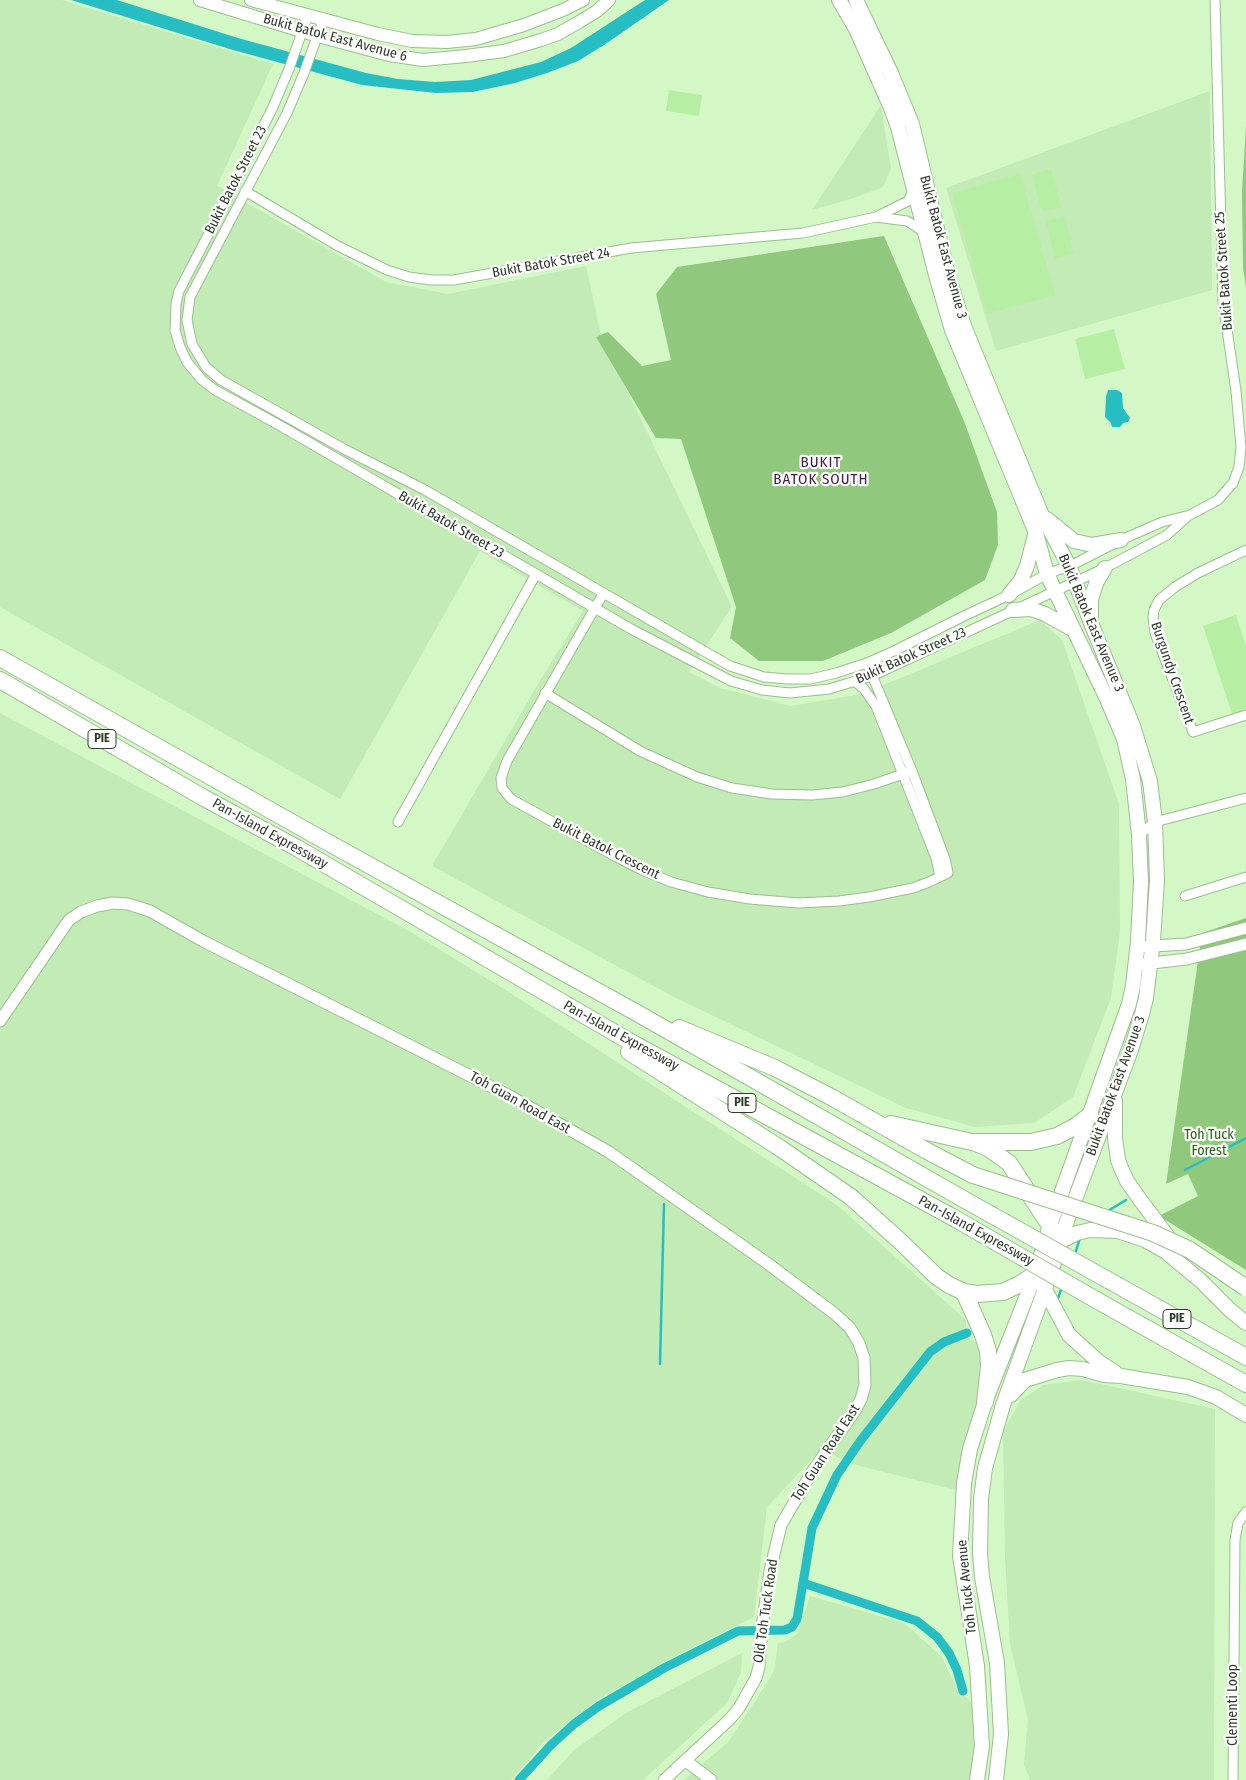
<!DOCTYPE html>
<style>
body{margin:0}
canvas{display:block;background:#d3f8c6}
</style>
<canvas width="1246" height="1780"></canvas>
<script>
const context = document.querySelector('canvas').getContext('2d');
context.lineJoin = 'round';
function fillPath(path, color) {
  context.fillStyle = color;
  context.fill(path, 'evenodd');
}
function poly(rows) {
  const path = new Path2D();
  for (const r of rows) {
    path.moveTo(r[0], r[1]);
    for (let i = 2; i < r.length; i += 2) path.lineTo(r[i], r[i + 1]);
  }
  return path;
}
function strokePath(path, color, width, dash) {
  context.strokeStyle = color;
  context.lineWidth = width;
  context.lineCap = dash ? 'butt' : 'round';
  context.setLineDash(dash || []);
  context.stroke(path);
}
function label(font, color, halo, rows, align = 'center') {
  context.font = font + ' "Fira Sans Condensed",sans-serif';
  context.lineWidth = 4.5;
  context.setLineDash([]);
  context.textBaseline = 'middle';
  context.strokeStyle = halo;
  context.fillStyle = color;
  for (const [text, x, y, turn = 0] of rows) {
    context.save();
    context.translate(x, y);
    context.rotate((+turn || 0) * Math.PI / 180);
    context.textAlign = isNaN(turn) ? turn : align;
    if (halo) context.strokeText(text, 0, 0);
    context.fillText(text, 0, 0);
    context.restore();
  }
}
fillPath(poly([
 [0,0,62,0,273,64,217,186,386,282,448,294,586,266,603,344,618,372,732,607,689,672,720,688,791,706,862,694,1040,620,1062,640,1119,804,1120,932,1111,998,1073,1097,1034,1123,975,1127,906,1108,674,997,432,866,538,684,583,611,480,551,340,799,0,607],
 [1210,91,1212,290,996,351,946,188],
 [881,105,891,169,883,187,851,199,812,210],
 [0,713,409,931,509,992,837,1205,966,1320,966,1336,980,1345,984,1373,956,1490,848,1463,822,1448,767,1507,754,1617,670,1659,597,1700,545,1741,511,1780,0,1780],
 [1082,1380,1215,1409,1214,1780,1030,1780,1024,1765,1028,1720,1010,1644,1005,1559,1003,1431,1021,1400,1043,1385],
 [810,1596,904,1623,942,1657,957,1689,977,1708,975,1780,684,1780,729,1741,774,1672,778,1643,785,1642,797,1634],
 [742,1653,741,1673,727,1703,643,1780,547,1780,574,1750,626,1713]
]), '#c2ebb5');
fillPath(poly([
 [669,90,702,95,699,116,666,111],
 [1051,169,1061,207,1042,212,1032,174],
 [1020,174,1055,295,987,314,952,193],
 [1064,216,1074,254,1055,259,1046,221],
 [1114,329,1125,369,1085,379,1075,339],
 [1236,615,1246,646,1246,709,1232,714,1203,626]
]), '#b6efa3');
fillPath(poly([
 [1246,125,1246,288,1243,267,1242,192],
 [884,236,964,421,997,512,998,545,985,580,891,633,823,661,759,661,730,638,736,607,681,439,656,438,596,337,608,332,642,366,671,360,656,294,677,267],
 [1246,918,1246,1270,1159,1216,1198,1196,1188,1174,1166,1184,1202,933]
]), '#90c87d');
fillPath(poly([
 [71,0,117,0,238,38,366,73,398,79,435,82,471,80,541,62,571,48,645,0,669,0,604,45,578,61,547,73,515,83,473,92,436,93,362,85,233,50],
 [1108,390,1117,390,1122,393,1123,408,1130,418,1128,422,1123,423,1120,427,1112,427,1111,423,1105,417,1106,397]
]), '#27bec3');
strokePath(poly([
 [1185,1170,1246,1138],
 [1106,1212,1126,1200],
 [1075,1254,1080,1238],
 [1057,1301,1062,1287],
 [660,1364,664,1204]
]), '#27bec3', 2.5);
strokePath(poly([
 [803,1583,812,1528,837,1475,861,1440,930,1352,944,1342,967,1333],
 [519,1780,551,1745,574,1724,599,1706,664,1668,738,1631,785,1630,792,1627,797,1619,803,1583,917,1621,937,1637,949,1653,957,1670,963,1691]
]), '#27bec3', 9);
const minor = poly([
 [308,15,289,69,273,107,234,185,179,291,176,304,175,330,180,347,187,362,202,380,215,390,279,425,631,629,731,681,762,690,790,693,829,689,872,676,1105,568,1167,535,1188,516,1218,500,1233,483,1239,467,1241,447,1236,391,1223,302,1215,0],
 [323,20,304,73,287,113,190,297,187,320,192,344,206,367,221,380,344,449,425,490,730,666,764,677,787,679,811,679,836,673,867,663,894,651,964,616,1009,595,1047,574,1074,564,1121,540,1162,522,1186,516],
 [245,191,338,246,387,270,409,277,431,280,454,280,631,248,803,233,876,217,908,201,912,193,912,188],
 [876,217,907,221,926,233],
 [1246,550,1198,573,1175,587,1159,600,1154,610,1153,617,1155,633,1193,732,1246,715],
 [603,594,507,761,501,778,502,788,511,799,609,853,640,869,671,882,708,892,750,899,798,903,839,901,869,897,913,888,929,882,948,873,945,859,912,771,867,663],
 [856,682,864,689,876,706,936,858,940,877],
 [545,693,640,751,697,777,732,788,772,794,812,795,843,792,874,784,912,771],
 [398,822,536,574],
 [1139,835,1155,822,1246,798],
 [1185,896,1246,877],
 [1233,1780,1235,1540,1238,1523,1246,1512]
]);
const tertiary = poly([
 [1138,947,1186,944,1246,928],
 [1143,964,1187,959,1246,944],
 [0,1021,69,920,81,912,97,906,113,903,128,904,150,911,203,941,508,1095,609,1152,767,1263,835,1314,850,1328,859,1343,864,1358,865,1385,861,1399,856,1409,812,1472,781,1525,770,1571,762,1627,759,1667,756,1678,739,1708,730,1719,664,1780],
 [686,1761,711,1780]
]);
const secondary = poly([
 [200,0,318,36,389,55,423,60,466,56,504,51,541,40,558,34,579,22,597,11,609,0],
 [251,0,378,34,412,41,447,42,476,39,524,25,563,10,583,0]
]);
const primary = poly([
 [839,0,856,29,891,108,898,127,937,279,952,330,1036,533,1047,574,1107,699,1124,739,1133,779,1139,835,1141,882,1138,941,1133,986,1129,1004,1050,1225,1035,1275,985,1402,970,1449,964,1483,960,1556,977,1666,982,1746,977,1780],
 [856,0,891,73,912,124,949,279,964,326,1041,513,1069,566,1091,623,1133,726,1150,781,1155,822,1157,880,1153,941,1146,998,1142,1014,1131,1050,1068,1218,1045,1289,1003,1405,985,1468,981,1499,980,1553,982,1577,997,1663,1001,1734,996,1780],
 [1047,519,1074,541,1092,545,1121,540],
 [1009,595,1021,580,1027,566,1035,535],
 [1013,610,1031,609,1045,614,1074,630],
 [1091,616,1091,599,1097,581,1105,568],
 [1115,1101,1115,1138,1118,1160,1121,1168,1127,1181,1141,1201,1171,1241],
 [1057,1243,1077,1233,1090,1230,1118,1231,1145,1240,1166,1252,1201,1281,1230,1310,1246,1323],
 [1043,1286,1069,1335,1099,1362,1116,1373],
 [1011,1395,1025,1380,1057,1370,1069,1368,1083,1369,1104,1375,1121,1376,1188,1387,1216,1397,1246,1415]
]);
const motorway = poly([
 [0,658,309,832,637,1013,965,1200],
 [0,680,204,798,297,848,627,1040,954,1218],
 [679,1028,775,1068,833,1098,927,1151,973,1175],
 [629,1052,780,1148,851,1197,901,1242,936,1276,949,1285,964,1292,977,1294,1003,1292,1018,1285,1053,1263],
 [891,1124,972,1142,1031,1142,1057,1136,1076,1126,1090,1115],
 [976,1143,988,1148,1009,1163,1060,1241],
 [1108,1280,1246,1357],
 [964,1292,983,1335,988,1351,989,1366,985,1402],
 [1098,1301,1246,1384]
]);
strokePath(minor, '#9bbe8f', 11);
strokePath(tertiary, '#9bbe8f', 13);
strokePath(secondary, '#9bbe8f', 14);
strokePath(primary, '#9bbe8f', 16);
strokePath(motorway, '#9bbe8f', 18);
strokePath(minor, '#fff', 9);
strokePath(tertiary, '#fff', 11);
strokePath(secondary, '#fff', 12);
strokePath(primary, '#fff', 14);
strokePath(motorway, '#fff', 16);
const motorwayBridge = poly([
 [973,1175,1153,1233,1190,1250,1246,1288],
 [965,1200,1108,1280],
 [954,1218,1098,1301]
]);
strokePath(motorwayBridge, '#9bbe8f', 18, []);
strokePath(motorwayBridge, '#fff', 16);
for (const [x, y, w] of [
 [102,739,28],
 [742,1103,28],
 [1177,1319,28]
]) {
  const box = new Path2D();
  box.roundRect(x - w / 2, y - 9.5, w, 19, 4);
  context.fillStyle = '#fff';
  context.fill(box);
  strokePath(box, '#2d3c29', 1);
}
label('bold 12px', '#2d3c29', null, [
 ["PIE",102,739],
 ["PIE",742,1103],
 ["PIE",1177,1319]
]);
label('14px', '#2d3c29', '#fff', [
 ["Bukit Batok East Avenue 6",335,38,15],
 ["Bukit Batok Street 23",236,180,-63],
 ["Bukit Batok East Avenue 3",943,247,75],
 ["Bukit Batok Street 24",551,263,-10],
 ["Bukit Batok Street 25",1224,271,-94],
 ["Bukit Batok Street 23",451,525,30],
 ["Bukit Batok East Avenue 3",1091,623,67],
 ["Bukit Batok Street 23",911,656,-24],
 ["Burgundy Crescent",1172,673,71],
 ["Pan-Island Expressway",270,834,29],
 ["Bukit Batok Crescent",606,849,27],
 ["Pan-Island Expressway",621,1036,29],
 ["Bukit Batok East Avenue 3",1116,1086,-70],
 ["Toh Guan Road East",520,1103,29],
 ["Pan-Island Expressway",976,1231,29],
 ["Toh Guan Road East",826,1453,-57],
 ["Toh Tuck Avenue",967,1587,-96],
 ["Old Toh Tuck Road",766,1611,-82],
 ["Clementi Loop",1233,1705,-90]
]);
label('14px', '#2e6218', '#fff', [
 ["Toh Tuck",1209,1135],
 ["Forest",1209,1151]
]);
context.letterSpacing = '1px';
label('15px', '#431a4e', '#fff', [
 ["BUKIT",821,463],
 ["BATOK SOUTH",821,480]
]);
context.letterSpacing = '0px';
</script>
